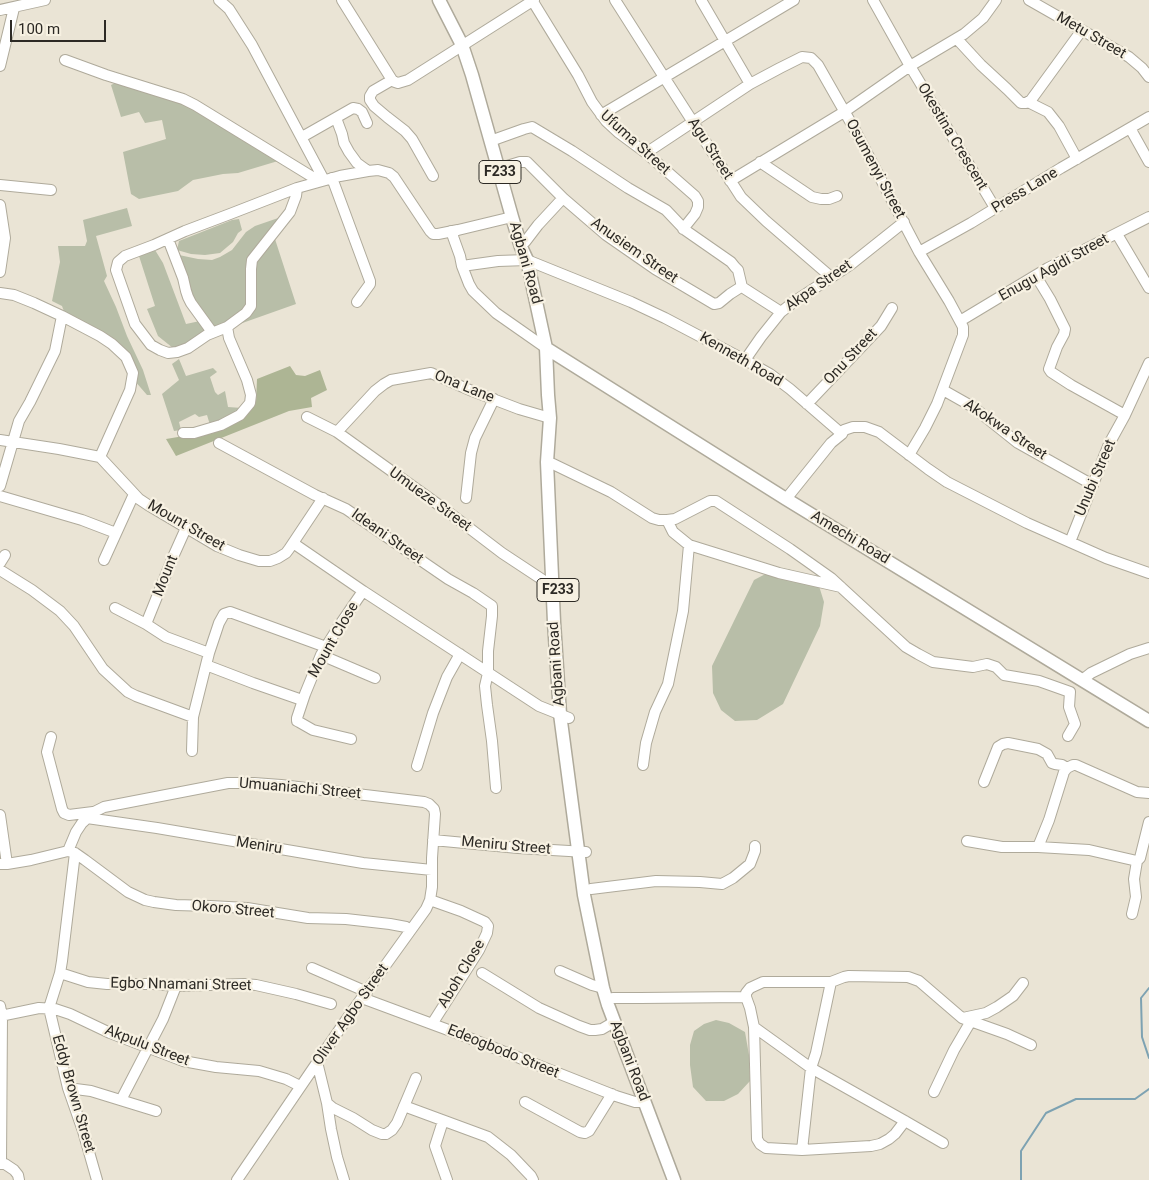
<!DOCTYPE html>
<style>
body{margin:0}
#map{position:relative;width:1149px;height:1180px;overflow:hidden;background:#eae4d5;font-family:Roboto,sans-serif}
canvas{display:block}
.scale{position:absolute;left:10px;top:20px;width:96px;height:22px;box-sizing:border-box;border:2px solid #2d2a25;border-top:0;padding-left:6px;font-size:15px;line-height:18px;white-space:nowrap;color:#2d2a25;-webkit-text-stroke:4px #f7f1e2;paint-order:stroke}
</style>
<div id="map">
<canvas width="1149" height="1180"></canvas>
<div class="scale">100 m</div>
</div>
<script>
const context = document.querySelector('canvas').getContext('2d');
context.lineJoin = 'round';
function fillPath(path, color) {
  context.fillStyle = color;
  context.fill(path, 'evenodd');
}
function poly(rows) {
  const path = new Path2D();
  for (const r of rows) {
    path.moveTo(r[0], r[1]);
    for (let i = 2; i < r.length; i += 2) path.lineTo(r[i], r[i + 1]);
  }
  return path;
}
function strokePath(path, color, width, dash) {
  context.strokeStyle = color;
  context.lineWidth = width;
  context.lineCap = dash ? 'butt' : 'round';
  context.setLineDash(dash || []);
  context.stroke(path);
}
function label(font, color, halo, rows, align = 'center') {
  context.font = font + ' Roboto,sans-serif';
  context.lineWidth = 4.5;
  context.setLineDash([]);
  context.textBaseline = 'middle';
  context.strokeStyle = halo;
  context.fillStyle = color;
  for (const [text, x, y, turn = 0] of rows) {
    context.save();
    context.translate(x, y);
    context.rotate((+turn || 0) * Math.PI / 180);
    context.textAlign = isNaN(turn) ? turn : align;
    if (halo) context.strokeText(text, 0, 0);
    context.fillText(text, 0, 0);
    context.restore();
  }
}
fillPath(poly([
 [119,81,184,101,278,161,238,173,223,174,193,180,178,191,139,199,131,194,123,152,166,139,162,120,145,123,139,112,121,117,111,85],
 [127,208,132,226,96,236,107,276,104,281,116,307,127,336,143,370,151,395,147,395,134,380,131,362,65,314,62,306,52,301,60,262,58,246,85,246,87,241,83,220],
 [284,216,257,249,248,308,227,324,213,328,191,295,179,255,198,259,212,260,220,257,232,250,246,232,255,226],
 [239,219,242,230,238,233,233,242,220,253,205,255,191,254,177,250,179,241,232,220],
 [274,236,296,304,234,326,252,308,253,266],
 [155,250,163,263,186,324,200,321,205,333,183,345,173,348,158,336,147,309,155,306,139,256],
 [179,359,186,376,213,368,217,372,210,377,215,392,218,395,225,391,228,407,242,408,229,418,210,425,207,415,199,417,195,414,179,422,181,430,174,431,162,394,179,380,172,364],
 [775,569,788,569,805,575,819,586,824,602,820,626,783,704,757,720,735,721,721,710,713,693,712,666,754,580],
 [716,1020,729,1023,745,1032,749,1055,750,1081,738,1094,724,1101,706,1101,693,1087,690,1065,690,1045,694,1031,704,1024]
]), '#b8bea8');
fillPath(poly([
 [290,366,296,375,305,376,320,370,327,390,311,398,312,407,289,411,176,456,166,439,202,433,248,412,256,402,257,379]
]), '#adb594');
strokePath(poly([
 [1149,988,1141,998,1142,1037,1149,1058],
 [1021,1180,1021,1151,1046,1113,1076,1099,1135,1099,1149,1089]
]), '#7da2b2', 2);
const minor = poly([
 [219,0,229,9,252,45,324,180],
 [342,0,392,80,395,82,398,83,408,80,534,0],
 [532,0,578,75,592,102,606,121,619,133,646,153,695,196,698,201,698,207,695,214,683,229],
 [615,0,664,77,741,197,766,221,831,277],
 [701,0,750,84],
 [873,0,910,66,995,208],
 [1029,0,1129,57,1142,68,1149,77],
 [0,10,45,0],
 [957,39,981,65,1007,89,1021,103,1026,103,1031,100,1082,30],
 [65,60,106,75,183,99,195,105,319,181],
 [0,66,14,8],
 [392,80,373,91,370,96,370,100,374,106,387,117,405,131,412,139,433,176],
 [1028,102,1048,112,1059,126,1077,159],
 [601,115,794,0],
 [336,118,342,134,344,143,349,152,357,163,368,171],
 [1130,128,1149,162],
 [302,137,353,108,358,109,362,112,367,123],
 [496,139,524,129,532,127,572,151,628,188,666,210,685,230,731,262,735,267,738,270,742,287,781,312],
 [646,153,750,84,780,68,802,57,811,58,818,65,855,130,919,252,949,301,963,327,963,335,937,404,925,428,909,455],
 [760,162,812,197,821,199,829,199,837,196],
 [507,166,520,162,527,162,563,198,606,235,655,269,714,304,719,303,730,294,741,287],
 [332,178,370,281,370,284,357,302],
 [730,181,844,112,910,66,964,34,983,18,996,0],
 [0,185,51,190],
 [297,188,296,196,290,212,252,260,251,269,251,306,246,313,227,327,207,335,188,348,177,352,168,353,160,350,151,345,135,324,116,270,118,262,125,256,154,245,185,231,230,214,297,188,340,176,368,171,378,170,389,173,394,177,430,231,433,234,438,234,458,230,512,217],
 [0,205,5,238,0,272],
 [451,231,460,256,462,266,498,261,527,260,631,302,665,318,745,360,770,374,790,389,842,434],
 [1117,234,1149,288],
 [168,239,183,278,186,291,188,297,191,303,212,332],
 [525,242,538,225,563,198],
 [919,252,971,223,1061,168,1149,117],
 [462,266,469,284,473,291,496,313,546,348],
 [1036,276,1050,299,1065,329,1064,334,1057,347,1049,369,1051,372,1071,385,1125,415],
 [0,293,14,295,34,303,62,316,55,351,30,402,19,421,0,486],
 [62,316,100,336,112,344,126,357,133,373,130,390,100,457],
 [960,321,1048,268,1149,217],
 [745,360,761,337,781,312,795,301,850,265,904,222],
 [943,390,973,407,1018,443,1093,485],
 [807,404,881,326,892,308],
 [307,417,337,432,443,508,502,553,552,586],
 [337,432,375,391,384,384,391,380,431,373,472,391,519,409,550,418],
 [183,433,194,433,221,425,240,415,250,403,251,395,247,380,229,338,227,327],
 [0,440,59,449,100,457,139,499,148,505,217,546,239,555,259,561,270,561,278,558,286,553,289,549,323,498],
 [219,443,315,495,346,509,448,579,473,593,492,606,492,616,488,651,488,673,485,686,487,705,492,741,496,788],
 [547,462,553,464,611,492,652,518,659,520,667,520,675,519,710,501,716,501,790,549,831,578,906,647,918,654,933,662,973,667,987,664,996,667,1004,675,1039,681,1070,692,1069,707,1075,724,1068,736],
 [0,496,82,520,116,533],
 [466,498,471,453,475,438,494,399],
 [786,499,831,443,842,434,844,430,853,427,865,427,879,432,928,469,947,482,1027,523,1106,558,1149,573],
 [667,520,673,532,689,545,779,573,841,587],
 [1070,542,1109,444,1125,415,1149,363],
 [293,543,363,591,539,706,569,718],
 [104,560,134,494],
 [0,563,5,555],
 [0,570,32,590,60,611,74,626,103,669,128,692,136,696,193,717],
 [115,608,146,624,166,637,209,653],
 [146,624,173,557,186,528],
 [321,655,375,678],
 [206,665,253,683,302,700],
 [1082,680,1091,673,1130,654,1149,648],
 [51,737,47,752,62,809,64,813,69,815,93,812],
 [351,739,313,730,299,722,297,721,297,718,305,694,321,655,339,626,363,591],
 [192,751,193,717,209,653,219,623,224,614,230,612,326,647],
 [643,765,646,743,655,712,668,684,683,611,689,545],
 [417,766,433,713,447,677,460,654],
 [984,782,998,747,1003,744,1008,743,1038,749,1047,754,1052,763,1055,764,1062,765,1067,768,1073,765,1076,765,1137,792,1149,793],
 [0,815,7,864],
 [87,818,157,828,363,863,432,870],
 [433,840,518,848,586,852],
 [967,841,1002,847,1038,847,1089,850,1137,861,1140,858,1149,822],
 [1038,847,1049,820,1064,772,1067,768],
 [68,851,76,832,82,823,94,812,104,807,228,783,254,783,281,785,424,802,429,804,434,809,435,814,432,858,432,887,430,900,426,909,346,1020,237,1180],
 [68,851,75,853,85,860,128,892,145,900,154,902,176,905,210,906,247,908,308,918,346,919,390,924,406,927,411,930],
 [75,853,62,961,60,973,49,1008,68,1088,83,1131,97,1180],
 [0,864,7,864,31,860,68,851],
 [591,889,656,881,700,882,722,884,733,878,750,864,755,851,755,846],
 [430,900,461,911,485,922,488,926,487,933,479,950,432,1024],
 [1132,914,1136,897,1134,879,1137,861],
 [312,968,367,992],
 [560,971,592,985,603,988],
 [60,973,88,982,107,984,153,984,176,986,244,984,256,985,296,994,331,1004],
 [482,973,539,1008,579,1026,590,1030,595,1030,602,1029,614,1022],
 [362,998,459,1034,616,1096,635,1102,641,1102,645,1101],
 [613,998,640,998,746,997],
 [0,1006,2,1016,1,1164,5,1164,14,1170,18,1175,19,1180],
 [0,1016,39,1008,55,1009,70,1014,110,1033,183,1061,216,1067,259,1071,286,1079,300,1086],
 [963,1018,986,1013,997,1007,1013,996,1023,983],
 [754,1027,811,1068,905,1121,943,1143],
 [317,1062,327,1103,331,1129,337,1157,344,1180],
 [68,1088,91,1091,156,1111],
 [934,1092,954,1050,971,1021],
 [121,1100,163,1019,176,986],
 [525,1102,580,1132,585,1133,589,1131,612,1094],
 [327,1103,333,1108,353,1118,372,1130,382,1134,386,1134,392,1130,397,1123,416,1078],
 [404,1106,488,1137,511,1155,531,1176,533,1180],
 [443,1121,435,1146,447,1180],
 [905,1121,895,1134,889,1139,880,1144,871,1146,802,1150,766,1148,760,1144,757,1139,754,1027,750,1008,746,997,746,993,750,988,763,982,831,982,844,977,849,976,908,977,919,981,962,1018,1007,1034,1031,1045],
 [802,1150,811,1068,816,1053,831,982]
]);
const major = poly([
 [439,0,462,45,472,75,512,217,521,247,527,260,546,348,548,395,550,418,547,462,554,622,560,714,584,895,603,988,608,1005,674,1180],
 [546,348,786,499,1149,721]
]);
strokePath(minor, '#afaa9b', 12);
strokePath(major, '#afaa9b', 15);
strokePath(minor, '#fff', 10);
strokePath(major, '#fff', 12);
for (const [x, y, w] of [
 [500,172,42],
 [558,590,42]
]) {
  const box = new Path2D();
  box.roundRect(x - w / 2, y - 11.5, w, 23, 4);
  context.fillStyle = '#f7f1e2';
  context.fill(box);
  strokePath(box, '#2d2a25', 1);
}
label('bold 14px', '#2d2a25', null, [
 ["F233",500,172],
 ["F233",558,590]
]);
label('15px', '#2d2a25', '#f7f1e2', [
 ["Metu Street",1091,36,30],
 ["Okestina Crescent",952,137,59],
 ["Ufuma Street",635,143,42],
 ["Agu Street",710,149,57],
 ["Osumenyi Street",875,169,62],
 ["Press Lane",1025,191,-31],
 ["Anusiem Street",634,251,35],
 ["Agbani Road",525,263,74],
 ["Enugu Agidi Street",1054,268,-29],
 ["Akpa Street",819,286,-35],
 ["Onu Street",851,357,-47],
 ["Kenneth Road",741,360,30],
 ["Ona Lane",464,387,22],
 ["Akokwa Street",1005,430,34],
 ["Unubi Street",1096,478,-67],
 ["Umueze Street",430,500,36],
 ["Mount Street",186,526,30],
 ["Ideani Street",387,537,35],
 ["Amechi Road",850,538,31],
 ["Mount",166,576,-68],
 ["Mount Close",334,640,-60],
 ["Agbani Road",557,664,-94],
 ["Umuaniachi Street",300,789,5],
 ["Meniru",259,846,9],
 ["Meniru Street",506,846,5],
 ["Okoro Street",233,910,5],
 ["Aboh Close",462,974,-59],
 ["Egbo Nnamani Street",181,985,1],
 ["Oliver Agbo Street",351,1015,-55],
 ["Akpulu Street",147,1046,21],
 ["Edeogbodo Street",503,1052,22],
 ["Agbani Road",629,1061,69],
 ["Eddy Brown Street",73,1094,74]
]);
</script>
